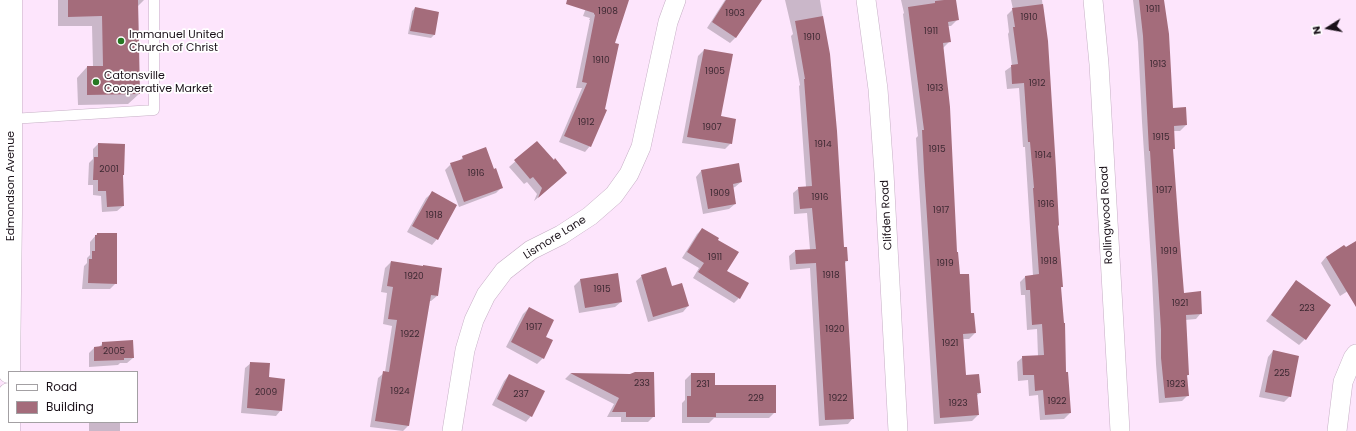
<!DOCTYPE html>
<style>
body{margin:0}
#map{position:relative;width:1356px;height:431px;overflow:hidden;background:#fde5fc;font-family:Poppins,sans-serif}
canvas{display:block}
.legend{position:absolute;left:8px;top:371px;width:130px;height:52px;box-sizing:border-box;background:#fff;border:1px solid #a3a0a3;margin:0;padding:5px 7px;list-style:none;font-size:12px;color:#1a1119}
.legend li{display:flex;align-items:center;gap:8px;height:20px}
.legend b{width:20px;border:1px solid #a3a0a3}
.north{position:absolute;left:1308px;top:8px;width:40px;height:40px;-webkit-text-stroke:3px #fff;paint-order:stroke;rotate:259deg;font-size:11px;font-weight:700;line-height:16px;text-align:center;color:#1a1119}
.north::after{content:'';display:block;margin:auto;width:14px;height:18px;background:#1a1119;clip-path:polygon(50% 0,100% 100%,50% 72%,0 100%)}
</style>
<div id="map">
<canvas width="1356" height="431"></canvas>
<ul class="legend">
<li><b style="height:5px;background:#fff"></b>Road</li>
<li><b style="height:11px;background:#a46c7b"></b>Building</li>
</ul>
<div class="north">N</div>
</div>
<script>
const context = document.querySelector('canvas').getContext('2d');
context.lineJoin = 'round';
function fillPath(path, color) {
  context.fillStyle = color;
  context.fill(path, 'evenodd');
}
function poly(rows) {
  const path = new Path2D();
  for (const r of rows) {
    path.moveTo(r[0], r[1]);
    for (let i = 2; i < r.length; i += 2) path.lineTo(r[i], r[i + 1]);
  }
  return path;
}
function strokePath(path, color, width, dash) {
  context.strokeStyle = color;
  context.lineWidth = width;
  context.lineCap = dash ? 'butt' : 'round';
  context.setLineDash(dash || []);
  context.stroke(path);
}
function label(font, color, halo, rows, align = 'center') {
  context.font = font + ' Poppins,sans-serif';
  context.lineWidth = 3.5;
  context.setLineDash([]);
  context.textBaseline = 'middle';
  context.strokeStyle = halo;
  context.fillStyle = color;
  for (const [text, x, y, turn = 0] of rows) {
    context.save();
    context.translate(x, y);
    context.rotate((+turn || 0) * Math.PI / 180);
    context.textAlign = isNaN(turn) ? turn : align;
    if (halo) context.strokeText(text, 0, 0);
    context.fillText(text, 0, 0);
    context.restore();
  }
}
fillPath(poly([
 [58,0,144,0,138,6,139,94,128,104,78,105,77,78,87,67,93,67,92,26,58,26],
 [589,0,628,0,614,44,590,146,585,152,559,142,582,88,576,88,590,20,589,20,590,18,583,16],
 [725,0,749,0,757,5,735,38,730,43,707,28],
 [785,0,820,0,829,54,843,249,847,261,844,264,853,418,848,424,819,426,810,268,790,270,789,256,795,251,810,250,807,213,794,214,793,193,799,188,806,187,799,86,800,85,791,36,793,34],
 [901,0,955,0,957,20,951,26,948,26,950,41,943,48,956,253,959,275,971,314,975,333,969,339,963,339,965,376,980,393,976,396,978,415,972,421,934,424,916,138,918,136,903,14,904,13],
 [1011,0,1042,0,1047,41,1057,227,1062,287,1060,288,1065,373,1070,413,1064,419,1040,420,1038,395,1029,396,1028,380,1018,381,1017,362,1023,357,1038,356,1037,329,1027,330,1025,295,1021,295,1020,282,1026,276,1033,276,1025,147,1023,147,1019,88,1007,89,1005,71,1012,66,1008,34,1009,32,1007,15,1013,9],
 [1133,0,1163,0,1172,109,1186,125,1180,131,1173,131,1174,149,1172,150,1183,294,1201,313,1196,319,1185,320,1188,375,1187,376,1188,395,1182,401,1159,403,1156,364,1152,277,1142,122,1138,42],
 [415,8,438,12,434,35,431,38,408,34,412,11],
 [704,50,720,117,731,143,725,149,682,143,698,56],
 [537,142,561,178,534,201,537,194,527,182,524,184,509,167],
 [98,144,123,175,123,206,117,211,102,212,101,196,93,195,93,185,88,185,89,163,93,159,93,149],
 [463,157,493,170,502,187,496,193,459,207,445,170,451,164,458,162],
 [701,171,741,182,735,187,732,188,735,204,729,209,703,214,696,177],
 [432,193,437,239,432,245,407,232,426,198],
 [702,229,739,298,734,303,693,278,699,268,682,258,697,234],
 [97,234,116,283,110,289,82,289,84,266,87,263,87,258,90,255,90,242],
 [1356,242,1356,286,1340,296,1321,263,1326,257],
 [391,262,437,296,431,301,429,301,408,426,403,431,370,427,378,378,385,372,392,326,383,324,387,293,381,292,385,268],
 [617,274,621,302,615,307,579,313,574,286,580,280],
 [642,276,671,288,688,306,683,312,648,322,636,281],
 [1296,282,1305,339,1299,345,1266,321,1291,287],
 [529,308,543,358,537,364,506,347,523,314],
 [103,343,133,358,127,363,120,363,118,365,89,367,89,353,94,348,98,348],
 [1273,351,1290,396,1284,402,1259,397,1268,357],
 [251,363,268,378,281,410,276,416,241,413,245,368],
 [570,374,630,375,654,416,648,422,621,422,621,417,607,417,614,404,565,379],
 [691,374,714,374,714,386,775,412,769,418,714,418,709,423,682,423,682,403,685,400,685,380],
 [509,375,531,416,526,422,492,405,504,381],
 [90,422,120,422,120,431,89,431,89,423]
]), '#0003');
fillPath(poly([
 [68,0,138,0,140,94,87,95,87,66,103,66,102,16,68,17],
 [567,0,629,0,615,43,619,44,605,109,607,110,591,147,564,136,587,83,582,82,595,15,594,14,594,13,566,4],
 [726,0,762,0,736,38,712,22],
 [944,0,956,0,959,20,948,22,951,42,943,43,950,107,957,252,958,252,960,274,969,274,971,313,974,313,976,333,963,334,966,375,979,374,981,393,977,393,979,415,940,418,924,170,922,130,924,130,908,7,935,3,935,1],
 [1139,0,1164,0,1169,34,1173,108,1186,107,1187,125,1174,126,1175,149,1173,149,1179,231,1184,293,1201,291,1202,314,1186,315,1189,375,1187,375,1189,396,1165,398,1161,358,1161,330,1150,151,1149,151,1143,36],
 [1043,4,1048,41,1056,169,1059,225,1058,226,1063,287,1061,287,1064,323,1065,323,1066,372,1068,372,1071,413,1045,415,1043,390,1035,391,1034,375,1023,375,1022,356,1044,355,1042,324,1032,325,1030,290,1026,290,1025,276,1039,274,1033,188,1034,188,1030,142,1028,142,1024,83,1012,84,1011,65,1018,64,1013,27,1015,27,1012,8],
 [415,7,439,12,435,35,410,31],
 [823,16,830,54,837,131,844,247,847,247,848,261,845,261,854,419,825,420,816,263,796,264,795,250,816,249,812,208,800,209,798,187,812,186,804,79,805,79,795,21],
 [704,49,733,54,721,116,736,119,732,144,687,137],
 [537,141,554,160,555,158,567,173,538,198,542,188,533,177,530,179,514,160],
 [98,143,125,144,124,175,123,175,124,206,107,207,106,191,98,191,98,180,93,180,94,157,98,157],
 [486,147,494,169,496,168,503,188,464,202,450,163,463,159,462,156],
 [739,163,742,182,733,184,736,204,708,209,701,170],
 [432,191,457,205,438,240,412,226],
 [702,228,719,238,718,240,739,252,727,271,749,283,740,299,698,272,704,263,687,252],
 [97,233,117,233,117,284,88,283,89,259,92,259,92,251,95,251,95,235,97,235],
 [1356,241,1356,307,1326,257,1344,245,1346,247],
 [391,261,423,266,423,265,442,268,438,296,431,295,409,426,375,421,383,371,389,372,397,320,388,319,393,287,387,286],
 [666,267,672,286,682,283,689,306,653,317,641,275],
 [618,273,622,302,585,308,580,279],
 [1296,280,1331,305,1306,340,1271,315],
 [529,307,554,320,546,337,553,340,544,359,511,342],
 [133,340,134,358,124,358,124,360,94,361,94,347,102,346,102,342],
 [1273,350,1299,356,1291,397,1265,392],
 [250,362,270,363,269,377,285,379,282,411,247,408],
 [635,372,654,372,655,417,626,417,626,412,612,412,619,398,570,373,630,374],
 [691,373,715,373,715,385,776,385,776,413,716,413,716,417,687,417,687,396,691,396],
 [509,374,545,391,532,417,497,399]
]), '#a46c7b');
const lane = poly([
 [11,119,154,110,154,0]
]);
const street = poly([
 [866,0,878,89,884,173,898,431],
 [1093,0,1099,64,1120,431],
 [452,431,465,350,474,320,486,295,504,271,531,250,561,235,590,216,614,195,629,174,641,147,668,22,676,0],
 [1337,431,1343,382,1353,358,1356,354]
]);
const secondary = poly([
 [9,372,11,213,11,0],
 [9,431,9,394]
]);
strokePath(lane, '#c6afc5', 11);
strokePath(street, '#c6afc5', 20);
strokePath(secondary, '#c6afc5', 23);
strokePath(lane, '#fff', 10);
strokePath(street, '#fff', 19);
strokePath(secondary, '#fff', 22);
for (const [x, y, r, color] of [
 [121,41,4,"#267822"],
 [96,82,4,"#267822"]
]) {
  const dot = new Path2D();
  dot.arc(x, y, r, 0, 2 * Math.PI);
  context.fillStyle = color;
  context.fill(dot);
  strokePath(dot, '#fff', 1.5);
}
label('9px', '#3c2832', null, [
 ["1911",1153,10],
 ["1908",608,12],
 ["1903",735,14],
 ["1910",1029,18],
 ["1911",931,32],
 ["1910",812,38],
 ["1910",601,61],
 ["1913",1158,65],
 ["1905",715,72],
 ["1912",1037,84],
 ["1913",935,89],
 ["1912",586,123],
 ["1907",712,128],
 ["1915",1161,138],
 ["1914",823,145],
 ["1915",937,150],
 ["1914",1043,156],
 ["2001",109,170],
 ["1916",476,174],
 ["1917",1164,191],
 ["1909",720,194],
 ["1916",820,198],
 ["1916",1046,205],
 ["1917",941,211],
 ["1918",434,216],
 ["1919",1169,252],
 ["1911",715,258],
 ["1918",1049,262],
 ["1919",945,264],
 ["1918",831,276],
 ["1920",414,277],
 ["1915",602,290],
 ["1921",1180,304],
 ["223",1307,309],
 ["1917",534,328],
 ["1920",835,330],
 ["1922",410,335],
 ["1921",950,344],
 ["2005",114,352],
 ["225",1282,374],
 ["233",642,384],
 ["231",703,385],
 ["1923",1176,385],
 ["1924",400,392],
 ["2009",266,393],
 ["237",521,395],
 ["229",756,399],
 ["1922",838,399],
 ["1922",1057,402],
 ["1923",958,404]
]);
label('11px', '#1a1119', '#fff', [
 ["Immanuel United",129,35],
 ["Church of Christ",129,48],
 ["Catonsville",104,76],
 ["Cooperative Market",104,89]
], 'left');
label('11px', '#1a1119', '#fff', [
 ["Edmondson Avenue",11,186,-90],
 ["Clifden Road",887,215,-93],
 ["Rollingwood Road",1107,215,-93],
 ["Lismore Lane",555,238,-32]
]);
</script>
